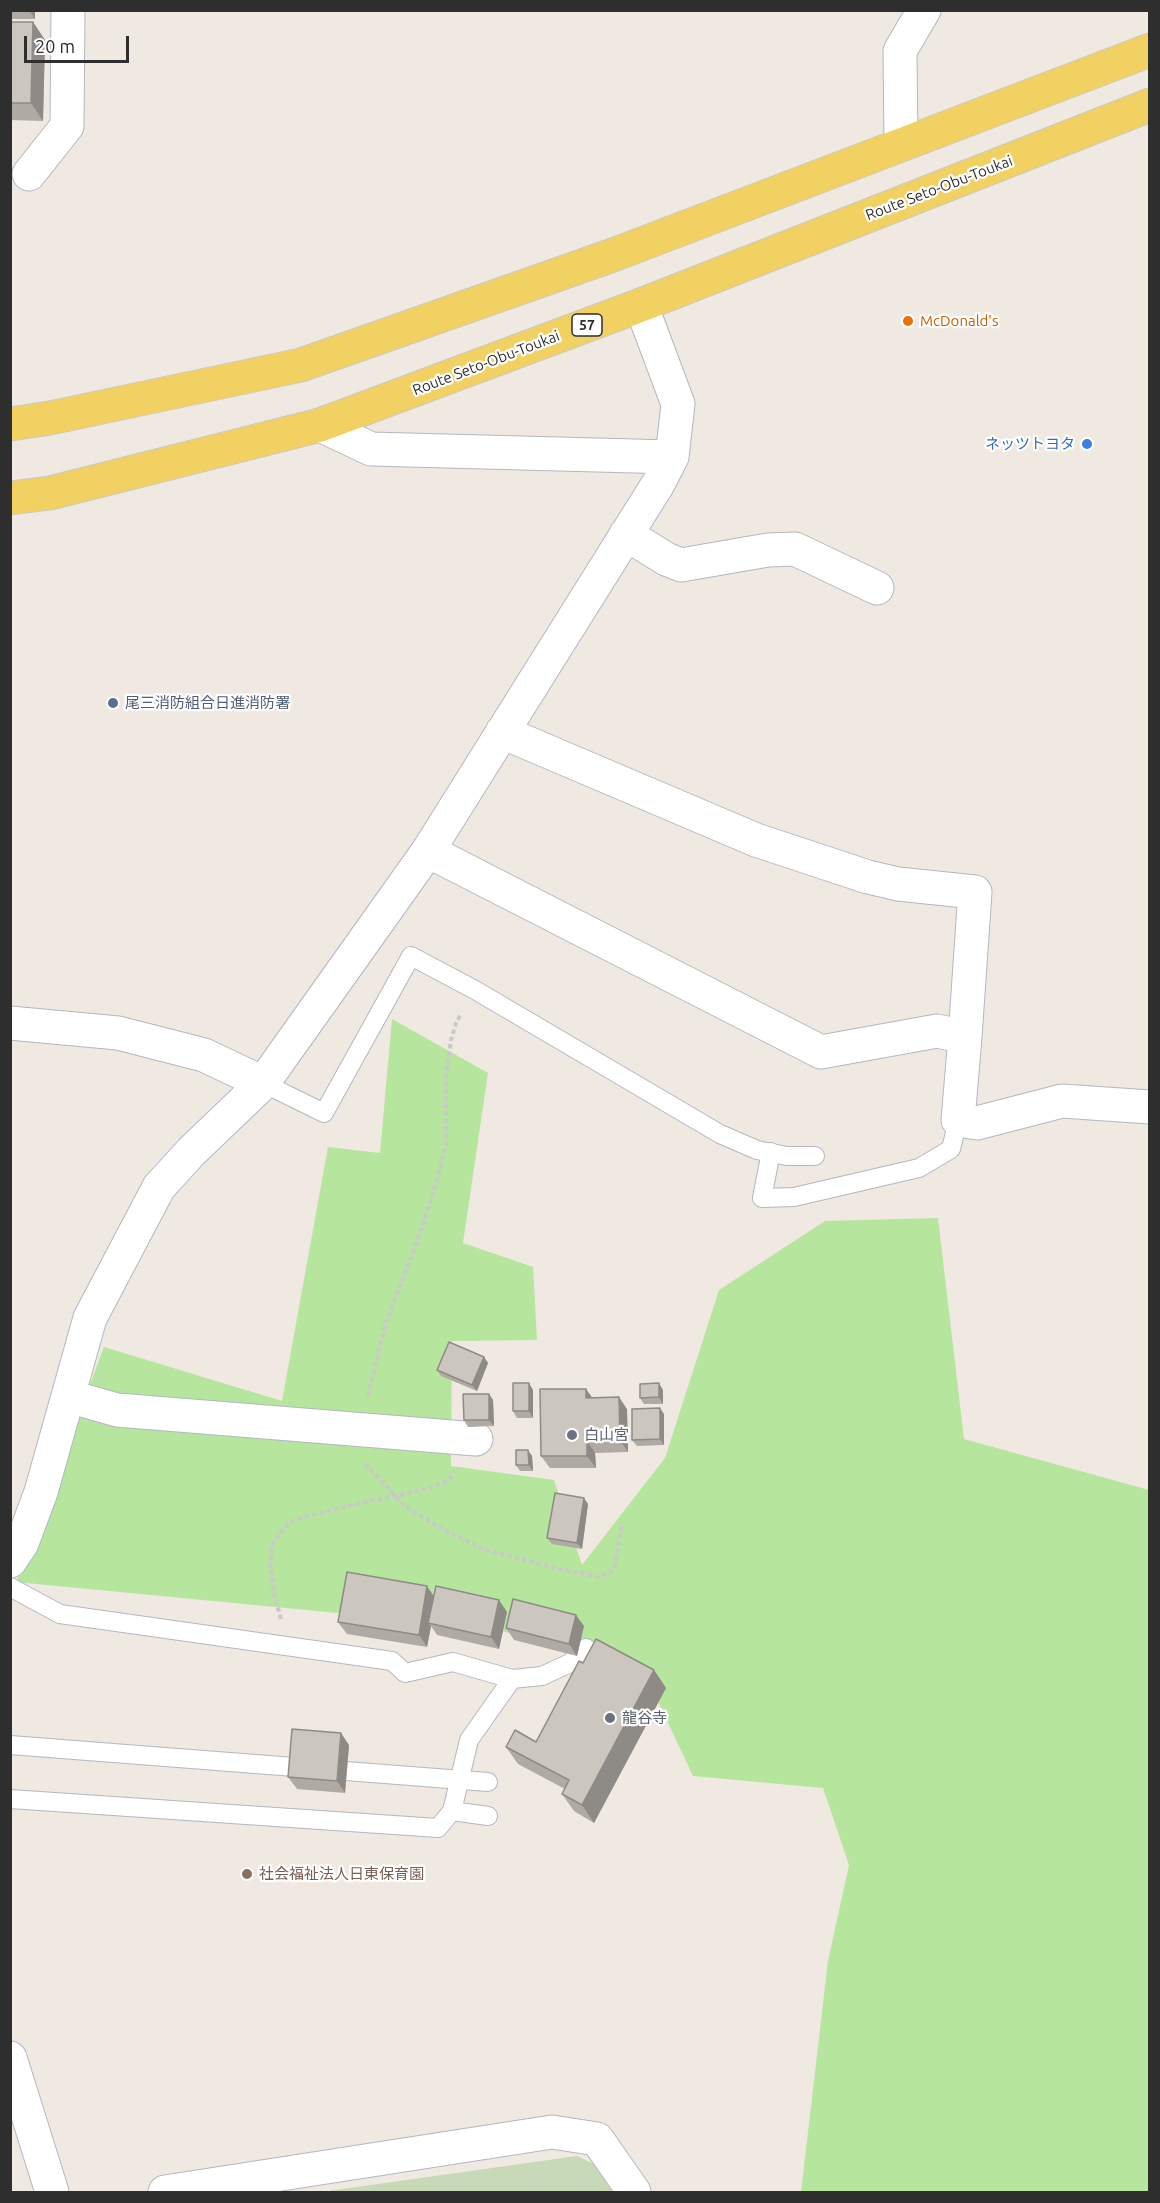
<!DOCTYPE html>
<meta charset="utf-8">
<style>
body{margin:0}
#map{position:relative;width:1160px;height:2203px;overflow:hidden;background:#efe9e1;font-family:Ubuntu,sans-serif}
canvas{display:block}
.frame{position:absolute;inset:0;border:12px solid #2e2e2e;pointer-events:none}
.scale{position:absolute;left:24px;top:36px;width:105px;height:27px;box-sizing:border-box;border:3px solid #2e2e2e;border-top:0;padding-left:8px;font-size:18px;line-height:21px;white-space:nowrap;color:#2e2e2e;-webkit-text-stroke:4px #fff;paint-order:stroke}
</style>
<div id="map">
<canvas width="1160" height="2203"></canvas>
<div class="frame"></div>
<div class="scale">20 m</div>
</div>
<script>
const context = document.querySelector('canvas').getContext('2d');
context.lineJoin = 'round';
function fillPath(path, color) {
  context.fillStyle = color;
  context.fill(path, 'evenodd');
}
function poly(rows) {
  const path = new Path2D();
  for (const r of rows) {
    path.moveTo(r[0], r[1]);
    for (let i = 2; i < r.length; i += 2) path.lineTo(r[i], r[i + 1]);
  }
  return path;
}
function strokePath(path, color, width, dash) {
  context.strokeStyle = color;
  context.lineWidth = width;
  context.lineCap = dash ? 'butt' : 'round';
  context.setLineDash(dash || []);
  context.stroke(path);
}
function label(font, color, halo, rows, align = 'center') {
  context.font = font + ' Ubuntu,"Noto Sans JP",sans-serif';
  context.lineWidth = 4.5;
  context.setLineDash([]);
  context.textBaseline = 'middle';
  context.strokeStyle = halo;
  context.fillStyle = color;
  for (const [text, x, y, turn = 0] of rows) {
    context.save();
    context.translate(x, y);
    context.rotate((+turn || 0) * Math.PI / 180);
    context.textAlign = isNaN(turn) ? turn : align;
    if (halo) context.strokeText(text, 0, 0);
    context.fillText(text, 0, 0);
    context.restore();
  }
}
fillPath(poly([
 [392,1019,488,1073,463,1243,533,1267,537,1340,452,1341,451,1466,554,1480,582,1565,665,1458,719,1290,825,1221,938,1218,964,1439,1149,1490,1149,2192,801,2192,828,1961,849,1865,823,1788,693,1776,646,1676,493,1628,16,1582,104,1347,282,1401,328,1147,380,1153]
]), '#b6e59e');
fillPath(poly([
 [577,2156,594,2164,613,2192,321,2192]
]), '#c8d9b8');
const service = poly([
 [263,1083,324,1113,411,956,475,990,720,1134,757,1150,787,1156,815,1156],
 [771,1152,762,1198,794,1197,919,1168,951,1149,958,1120],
 [10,1587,60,1614,392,1661,405,1673,453,1662,512,1679,542,1676,570,1663,586,1648],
 [10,1745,488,1782],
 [10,1799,438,1828,452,1811,488,1816],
 [452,1811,469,1740,512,1679]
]);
const minor = poly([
 [901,144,900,51,924,10],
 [29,174,67,126,68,10],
 [320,425,371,449,672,457],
 [626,534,666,559,681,565,768,550,795,549,877,588],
 [502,732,756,840,868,877,898,884,975,892,965,1037],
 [428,851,821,1052,937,1031,965,1037,958,1120,977,1123,1062,1101,1150,1107],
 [10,1023,118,1033,204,1055,263,1083],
 [68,1396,117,1410,476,1439],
 [10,1561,22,1543,41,1492,90,1318,159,1187,192,1151,263,1083,428,851,658,484,672,457,678,404,641,305],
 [10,2058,52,2192],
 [165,2192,552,2132,597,2139,634,2192]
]);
const primary = poly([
 [10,424,50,418,301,365,613,255,1150,50],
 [10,498,50,493,320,425,641,305,1150,105]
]);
strokePath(service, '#b4b7c1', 20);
strokePath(minor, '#b4b7c1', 35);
strokePath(primary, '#c9c9c9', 35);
strokePath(poly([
 [368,1396,386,1322,423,1226,440,1169,446,1143,446,1076,451,1040,456,1023,461,1014],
 [365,1464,405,1506,442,1529,486,1550,559,1569,598,1577,611,1572,615,1565,622,1524],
 [281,1619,274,1593,270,1562,273,1543,283,1529,294,1520,338,1508,431,1488,449,1480,455,1471]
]), '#c9c9c9', 4, [4.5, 3]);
strokePath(service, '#fff', 18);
strokePath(minor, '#fff', 33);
strokePath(primary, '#f2d163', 33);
fillPath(poly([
 [10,10,35,10,35,19,10,19],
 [10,22,33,22,45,40,43,121,10,120],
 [484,1357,488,1363,477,1391,441,1376,437,1370],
 [533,1390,533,1418,517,1418,513,1411],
 [663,1390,663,1404,644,1404,640,1398],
 [489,1394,493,1400,494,1426,468,1427,464,1420],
 [592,1398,627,1409,628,1452,595,1453,596,1468,550,1468,541,1456],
 [664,1414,664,1445,637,1446,632,1440],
 [532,1456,533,1471,520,1471,516,1465],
 [588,1504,582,1549,552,1544,547,1538],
 [434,1596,507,1612,499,1649,437,1635,431,1626,427,1647,347,1634,338,1622],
 [584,1626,577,1656,514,1640,506,1628],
 [583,1663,654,1670,666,1688,594,1823,574,1811,562,1794,565,1789,518,1764,506,1747,536,1742],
 [349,1745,345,1793,297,1789,288,1777]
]), '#afaba4');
fillPath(poly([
 [29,10,35,10,35,19],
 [33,22,45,40,43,121,31,103],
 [484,1357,488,1363,477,1391,472,1385],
 [529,1383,533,1390,533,1418,529,1411],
 [659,1383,663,1390,663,1404,659,1397],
 [586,1389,594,1400,586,1398],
 [489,1394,493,1400,494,1426,489,1420],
 [619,1397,627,1409,628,1452,620,1440],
 [660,1408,664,1414,664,1445,660,1439],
 [587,1441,595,1453,596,1468,587,1456],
 [528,1450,532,1456,533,1471,529,1465],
 [584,1498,588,1504,582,1549,577,1543],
 [427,1586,435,1598,428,1623,431,1626,427,1647,419,1635],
 [499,1600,507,1612,499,1649,491,1637],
 [576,1615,584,1626,577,1656,569,1644],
 [654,1670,666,1688,594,1823,582,1805],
 [341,1733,349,1745,345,1793,337,1781]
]), '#8e8b86');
const building = poly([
 [10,22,33,22,31,103,10,103,10,22],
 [449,1342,484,1357,472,1385,437,1370,449,1342],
 [513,1383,529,1383,529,1411,513,1411,513,1383],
 [659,1383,659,1397,640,1398,640,1384,659,1383],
 [540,1389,586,1389,586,1398,619,1397,620,1440,587,1441,587,1456,541,1456,540,1389],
 [463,1394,489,1394,489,1420,464,1420,463,1394],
 [660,1408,660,1439,632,1440,632,1409,660,1408],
 [516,1450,528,1450,529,1465,516,1465,516,1450],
 [555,1493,584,1498,577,1543,547,1538,555,1493],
 [347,1572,427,1586,419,1635,338,1622,347,1572],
 [436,1586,499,1600,491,1637,428,1623,436,1586],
 [513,1599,576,1615,569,1644,506,1628,513,1599],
 [596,1639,654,1670,582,1805,562,1794,569,1780,506,1747,515,1730,536,1742,579,1661,583,1663,596,1639],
 [292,1729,341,1733,337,1781,288,1777,292,1729]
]);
fillPath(building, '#cbc7bf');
strokePath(building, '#8e8b86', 1.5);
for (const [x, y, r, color] of [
 [908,321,6,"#e8710a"],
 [1087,444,6,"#3f7fe0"],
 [113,703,6,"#5c6f8a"],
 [572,1435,6,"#6b7280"],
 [610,1718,6,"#6b7280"],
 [247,1874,6,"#8d6e63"]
]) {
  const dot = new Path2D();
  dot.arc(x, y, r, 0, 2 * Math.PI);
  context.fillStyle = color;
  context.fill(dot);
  strokePath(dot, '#fff', 2);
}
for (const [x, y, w] of [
 [587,325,30]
]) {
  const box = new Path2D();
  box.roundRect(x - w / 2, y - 11, w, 22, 4.5);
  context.fillStyle = '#fff';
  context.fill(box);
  strokePath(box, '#2e2e2e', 1.5);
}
label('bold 14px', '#2e2e2e', null, [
 ["57",587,325]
]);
label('15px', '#2e2e2e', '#fff', [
 ["Route Seto-Obu-Toukai",939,188,-21],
 ["Route Seto-Obu-Toukai",486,363,-21]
]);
label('15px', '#c56008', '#fff', [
 ["McDonald's",920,321]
], 'left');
label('15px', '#366cbe', '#fff', [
 ["ネッツトヨタ",1075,444]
], 'right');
label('15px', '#4e5e75', '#fff', [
 ["尾三消防組合日進消防署",125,703]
], 'left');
label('15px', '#5b616d', '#fff', [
 ["白山宮",584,1435],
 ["龍谷寺",622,1718]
], 'left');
label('15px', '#785e54', '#fff', [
 ["社会福祉法人日東保育園",259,1874]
], 'left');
</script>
